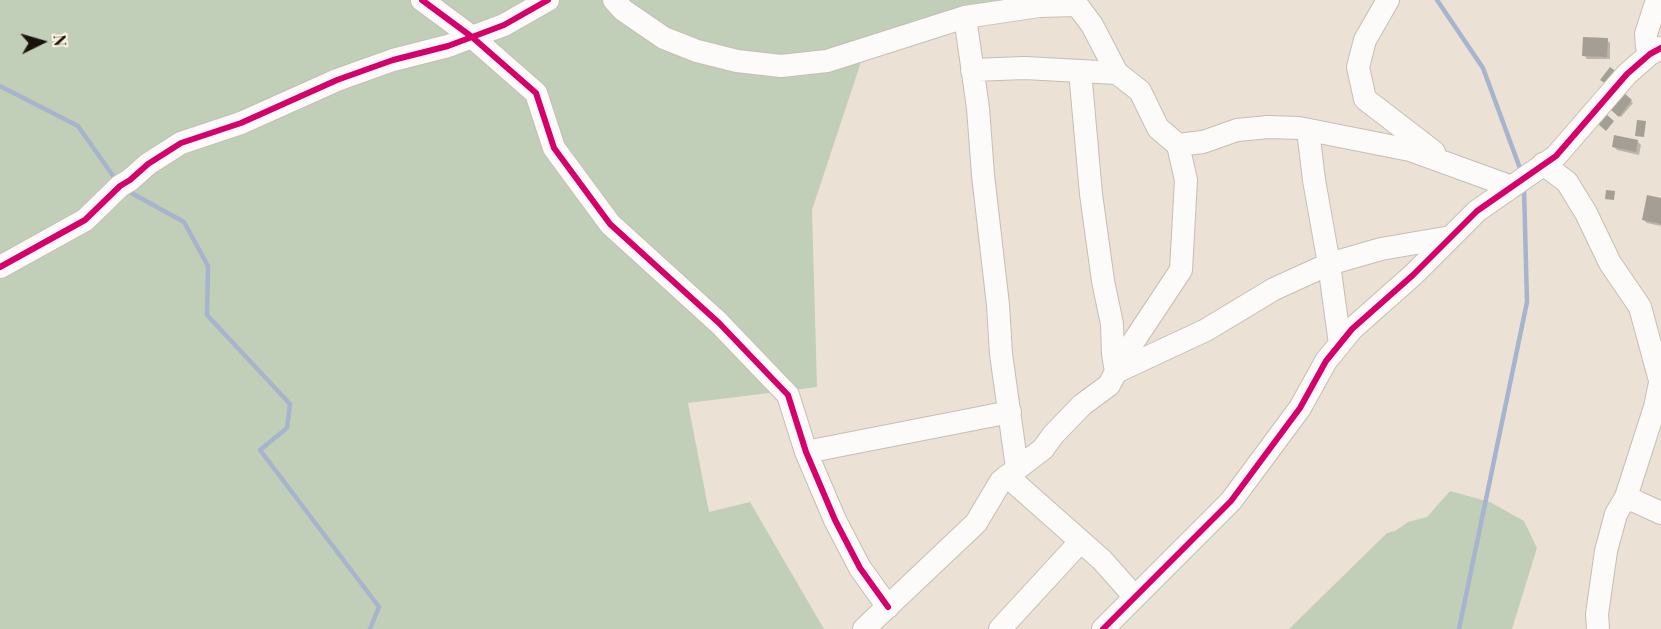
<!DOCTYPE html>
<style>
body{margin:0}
#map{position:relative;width:1661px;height:629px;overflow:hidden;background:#ebe2d5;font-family:"Playfair Display",serif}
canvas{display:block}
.north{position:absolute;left:12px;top:12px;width:60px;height:60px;-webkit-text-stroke:4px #fcf2e3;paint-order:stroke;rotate:85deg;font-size:16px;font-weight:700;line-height:24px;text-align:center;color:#19130b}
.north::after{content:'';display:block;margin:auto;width:21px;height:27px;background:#19130b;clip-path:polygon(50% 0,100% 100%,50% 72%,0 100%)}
</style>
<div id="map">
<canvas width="1661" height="629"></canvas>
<div class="north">N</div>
</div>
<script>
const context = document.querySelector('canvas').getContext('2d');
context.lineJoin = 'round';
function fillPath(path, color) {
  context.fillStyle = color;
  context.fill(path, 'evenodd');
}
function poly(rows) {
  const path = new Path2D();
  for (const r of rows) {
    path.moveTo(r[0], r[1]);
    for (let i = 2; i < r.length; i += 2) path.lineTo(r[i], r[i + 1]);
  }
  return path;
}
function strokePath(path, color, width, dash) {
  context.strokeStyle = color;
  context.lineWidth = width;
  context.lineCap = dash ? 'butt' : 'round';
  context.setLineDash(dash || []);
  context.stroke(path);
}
fillPath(poly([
 [0,0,1019,0,864,53,812,210,817,387,688,403,709,512,750,502,824,629,0,629],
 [1450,491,1490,502,1524,521,1537,548,1512,629,1289,629,1387,533,1395,531,1408,522,1427,517]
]), '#c2cfb8');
fillPath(poly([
 [1607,40,1610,43,1610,59,1587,59,1584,55],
 [1624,95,1633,103,1621,117,1613,109],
 [1638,142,1641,145,1639,155,1617,150,1613,146],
 [1661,200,1661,226,1647,223,1643,219]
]), '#0003');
strokePath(poly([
 [1437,0,1483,68,1521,171],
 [0,86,78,126,116,180],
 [126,190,184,222,208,266,207,315,290,404,287,428,260,450,379,607,370,629],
 [1459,629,1527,302,1524,188]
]), '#a6b4cd', 4.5);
fillPath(poly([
 [1583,37,1608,38,1607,57,1582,56],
 [1610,67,1618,73,1609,86,1600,80],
 [1624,93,1632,100,1619,117,1611,110],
 [1606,114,1614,121,1606,131,1598,124],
 [1637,120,1646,121,1644,137,1635,136],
 [1614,135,1638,140,1636,152,1612,147],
 [1606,190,1615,191,1614,200,1605,199],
 [1647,195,1661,198,1661,224,1642,220]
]), '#a59e94');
const minor = poly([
 [422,0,472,37,536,93,554,148,610,224,719,323,788,395,806,452,835,520,860,568,888,607],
 [614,0,623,10,664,38,697,51,737,61,781,66,827,61,965,17,1039,6,1077,5],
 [1388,0,1365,40,1358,67,1365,99,1434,152],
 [1077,5,1092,25,1117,73],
 [965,17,978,108,983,175,998,305,1001,354,1017,468],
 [1650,54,1647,47,1646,34,1657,0],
 [972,70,1025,68,1117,73,1140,91,1158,128,1178,145,1203,142,1237,130,1268,127,1299,128,1410,150,1512,187],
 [1080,71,1091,194,1103,281,1112,324,1113,354,1116,372],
 [1308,130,1314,180,1329,264,1340,344],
 [1543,164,1567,182,1586,213,1610,263,1640,307,1661,384],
 [0,267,85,220,120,186,130,180,148,164,181,143,241,123,337,80,393,60,448,46,504,25,548,0],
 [1116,368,1181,270,1186,180,1178,145],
 [806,452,1010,412],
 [1007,476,1102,560,1134,596],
 [1626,497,1661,513],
 [864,629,976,523,1001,481,1043,449,1053,435,1082,405,1109,385,1116,372,1206,330,1274,289,1329,264,1381,249,1451,237],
 [1000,629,1080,542],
 [1103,629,1231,501,1300,408,1326,361,1352,329,1413,275,1477,211,1556,156,1627,74,1650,54,1661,48],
 [1598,629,1597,614,1606,551,1616,514,1626,497,1655,407,1661,378]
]);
strokePath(minor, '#c6beb4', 24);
strokePath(minor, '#fcfbf9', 22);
strokePath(poly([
 [422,0,472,37,536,93,554,148,610,224,719,323,788,395,806,452,835,520,860,568,888,607],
 [0,267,85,220,120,186,130,180,148,164,181,143,241,123,337,80,393,60,448,46,504,25,548,0],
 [1103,629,1231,501,1300,408,1326,361,1352,329,1413,275,1477,211,1556,156,1627,74,1650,54,1661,48]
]), '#d6006c', 6);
</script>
